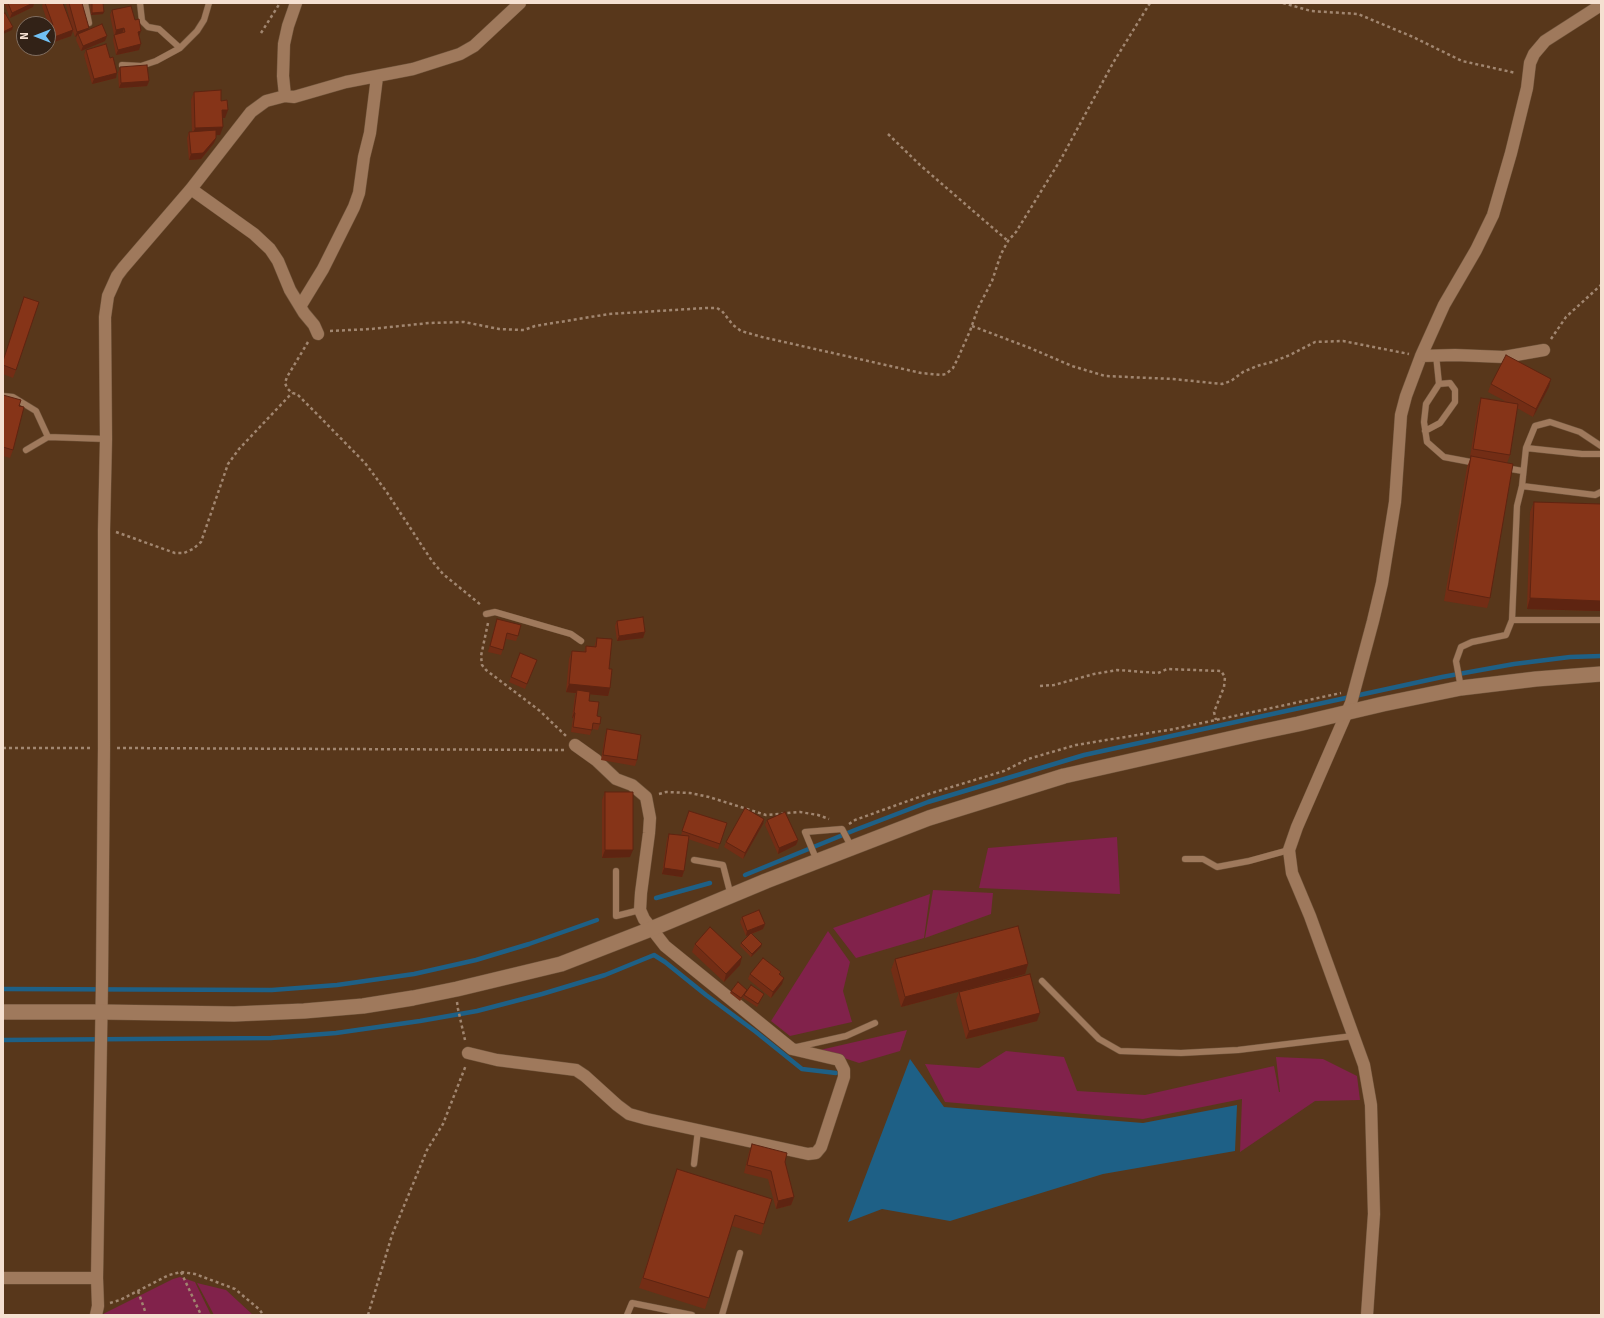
<!DOCTYPE html>
<style>
body{margin:0}
#map{position:relative;width:1604px;height:1318px;overflow:hidden;background:#58371b;font-family:Signika,sans-serif}
canvas{display:block}
.frame{position:absolute;inset:0;border:4px solid #f5e0d1;pointer-events:none}
.north{position:absolute;left:16px;top:16px;width:40px;height:40px;box-sizing:border-box;background:#322217;border:1px solid #806e61;border-radius:50%;rotate:270deg;font-size:11px;font-weight:700;line-height:16px;text-align:center;color:#f5e0d1}
.north::after{content:'';display:block;margin:auto;width:14px;height:18px;background:#71c1f5;clip-path:polygon(50% 0,100% 100%,50% 72%,0 100%)}
</style>
<div id="map">
<canvas width="1604" height="1318"></canvas>
<div class="frame"></div>
<div class="north">N</div>
</div>
<script>
const context = document.querySelector('canvas').getContext('2d');
context.lineJoin = 'round';
function fillPath(path, color) {
  context.fillStyle = color;
  context.fill(path, 'evenodd');
}
function poly(rows) {
  const path = new Path2D();
  for (const r of rows) {
    path.moveTo(r[0], r[1]);
    for (let i = 2; i < r.length; i += 2) path.lineTo(r[i], r[i + 1]);
  }
  return path;
}
function strokePath(path, color, width, dash) {
  context.strokeStyle = color;
  context.lineWidth = width;
  context.lineCap = dash ? 'butt' : 'round';
  context.setLineDash(dash || []);
  context.stroke(path);
}
fillPath(poly([
 [1117,837,1120,894,979,888,988,848],
 [933,890,993,893,991,914,925,938],
 [930,894,924,938,856,958,833,928],
 [828,931,850,962,843,991,852,1022,790,1036,771,1021],
 [907,1030,900,1051,859,1063,820,1050],
 [1006,1051,1064,1057,1077,1091,1145,1095,1274,1066,1279,1092,1280,1092,1276,1057,1323,1059,1357,1076,1360,1100,1315,1101,1240,1152,1242,1099,1143,1119,945,1102,925,1064,979,1068],
 [180,1277,195,1282,211,1315,101,1315,173,1279],
 [197,1283,226,1290,253,1315,214,1315]
]), '#81224b');
fillPath(poly([
 [910,1059,944,1107,1143,1123,1237,1105,1235,1151,1103,1174,950,1221,882,1209,848,1222]
]), '#1e6086');
strokePath(poly([
 [745,875,855,830,928,802,1084,755,1442,677,1514,664,1570,657,1601,656],
 [656,898,710,883],
 [3,989,272,990,337,985,414,974,476,960,529,944,597,920],
 [3,1040,271,1038,336,1033,420,1021,477,1011,542,994,605,975,654,955,665,962,706,995,756,1032,802,1069,836,1073]
]), '#1e6086', 4.5);
const service = poly([
 [85,3,89,23],
 [140,3,142,21,148,27,159,29,180,48],
 [122,65,141,66,156,61,180,48,197,31,204,20,209,3],
 [1436,355,1439,384],
 [3,396,13,397,36,411,48,437],
 [1425,431,1440,423,1455,402,1455,390,1450,383,1439,384,1426,404,1424,422,1427,442,1444,457,1476,463],
 [1526,448,1582,454,1601,454],
 [26,450,48,437,106,439],
 [1505,468,1523,471],
 [1522,486,1595,495,1601,492],
 [486,614,495,612,571,634,581,641],
 [1512,620,1601,620],
 [1461,688,1456,661,1461,647,1472,642,1506,635,1512,620,1517,506,1522,486,1526,448,1535,426,1550,422,1580,432,1601,446],
 [1185,859,1203,859,1217,867,1249,861,1289,850],
 [694,860,723,865,731,896],
 [817,861,805,832,842,829,852,848],
 [616,871,616,916,640,910],
 [1042,981,1099,1039,1120,1051,1181,1053,1238,1050,1353,1036],
 [797,1047,846,1036,875,1023],
 [694,1164,698,1130],
 [627,1315,632,1303,692,1315],
 [722,1315,740,1253]
]);
const minor = poly([
 [285,96,283,76,284,44,288,26,296,3],
 [191,189,254,234,270,249,278,261,290,290,304,313,314,325,318,334],
 [301,305,323,269,354,207,359,193,364,157,370,133,377,77],
 [1421,356,1455,355,1504,357,1544,350],
 [468,1053,497,1060,576,1070,585,1076,617,1105,629,1114,647,1119,808,1154,816,1153,821,1147,844,1077,844,1070,839,1060,792,1049,665,946,644,919,640,910,641,893,649,833,650,818,646,797,632,785,616,779,596,760,575,745],
 [3,1278,97,1278],
 [96,1315,98,1306,97,1278,102,982,104,748,104,530,106,439,105,317,108,296,117,276,123,268,191,189,251,112,266,101,285,96,294,97,346,82,413,69,460,54,474,46,520,3],
 [1367,1315,1374,1214,1371,1105,1364,1065,1310,916,1292,873,1289,850,1297,827,1351,703,1373,621,1382,583,1395,502,1401,415,1406,396,1421,356,1444,305,1476,250,1493,215,1511,153,1527,88,1530,63,1534,54,1545,41,1601,5]
]);
const tertiary = poly([
 [3,1012,102,1012,234,1014,304,1011,363,1006,413,998,457,989,561,964,651,929,766,881,929,818,1064,776,1255,733,1298,724,1383,704,1461,688,1536,679,1601,674]
]);
strokePath(service, '#70543b', 7);
strokePath(minor, '#70543b', 13);
strokePath(tertiary, '#70543b', 16);
strokePath(poly([
 [1283,3,1311,11,1358,14,1413,37,1462,61,1516,73],
 [261,33,280,3],
 [888,134,920,165,1008,241],
 [972,326,1030,348,1072,366,1105,376,1173,379,1222,384,1231,381,1243,372,1257,366,1272,362,1290,355,1315,342,1343,341,1409,354],
 [330,331,371,329,429,323,464,322,499,329,524,330,535,326,609,314,706,308,717,308,722,311,733,325,741,331,762,337,921,373,941,375,946,374,953,368,958,358,970,331,978,308,992,281,1001,254,1008,241,1016,232,1061,159,1113,63,1150,3],
 [1551,339,1566,317,1601,285],
 [308,342,287,377,285,383,287,388,292,393,297,394,313,410,365,463,386,491,432,561,443,574,481,605],
 [116,532,175,553,184,553,193,549,201,542,228,464,239,449,292,393],
 [488,623,481,656,482,665,486,670,540,711,566,736],
 [1040,686,1054,685,1094,674,1117,670,1158,673,1167,669,1221,671,1225,677,1224,687,1214,712,1216,720],
 [3,748,90,748],
 [117,748,564,750],
 [659,794,666,792,690,793,709,797,766,815,800,812,818,815,829,819],
 [849,824,855,820,919,797,1004,771,1028,759,1076,745,1174,729,1341,693],
 [457,1002,458,1009,465,1040],
 [181,1272,201,1315],
 [138,1291,145,1311],
 [110,1303,120,1300,169,1275,181,1272,195,1274,235,1289,260,1310,263,1315],
 [368,1315,392,1235,427,1150,443,1124,466,1065]
]), '#a18670', 2.5, [3, 3]);
strokePath(service, '#9f795c', 6);
strokePath(minor, '#9f795c', 12);
strokePath(tertiary, '#9f795c', 15);
fillPath(poly([
 [4,3,34,3,33,7,10,18],
 [43,3,63,3,72,28,66,5,67,3,82,3,88,30,105,41,81,51,76,40,77,36,75,37,73,31,71,36,48,44,48,26,49,26,42,6],
 [90,3,103,3,103,14,91,15],
 [112,10,135,20,139,36,139,50,116,55,113,40,114,35,110,15],
 [86,50,116,78,92,84,84,55],
 [120,67,149,81,147,86,119,88,118,73],
 [194,92,221,101,225,118,222,118,220,135,216,135,216,138,214,143,201,159,189,160,187,138,189,132,192,132,191,100],
 [3,360,16,370,13,378,3,374],
 [1491,384,1549,387,1533,417,1517,408,1510,455,1507,463,1490,598,1487,608,1444,601,1467,467,1471,457,1470,457,1478,406,1481,398,1505,401,1488,392],
 [3,395,19,406,13,450,10,458,3,456],
 [1534,502,1601,504,1601,611,1527,609,1530,512],
 [497,619,518,636,516,641,506,639,501,655,488,652],
 [617,621,645,632,643,638,617,641,615,626],
 [597,638,609,669,610,688,608,696,590,694,589,701,597,716,600,724,598,730,592,729,590,735,571,732,573,718,572,718,575,695,576,693,566,692,569,659,572,651,584,652,586,646,594,647],
 [520,653,537,660,525,689,509,682],
 [607,729,637,760,635,766,601,760,605,735],
 [605,792,630,857,602,858,602,800],
 [689,811,727,823,718,849,688,839,684,871,682,877,662,874,667,839,669,834,681,835],
 [764,819,763,824,743,859,724,847,726,842],
 [767,820,798,840,796,845,778,854,765,825],
 [742,917,765,924,763,929,752,934,761,947,751,957,740,946,741,943,750,934,746,936,740,922],
 [695,944,740,965,724,982,692,952],
 [895,959,1028,964,1025,974,901,1007,891,970],
 [781,972,780,975,782,984,771,998,748,979,750,974],
 [731,991,746,992,764,994,757,1007,743,998,746,993,740,1001,730,993],
 [959,992,1037,1021,966,1039,956,1000],
 [752,1144,785,1162,794,1197,791,1205,776,1209,768,1179,744,1173,749,1152],
 [677,1169,764,1224,761,1235,732,1226,705,1309,639,1288]
]), '#732d15');
fillPath(poly([
 [33,3,34,3,33,7,10,18,12,13],
 [104,12,103,14,91,15,92,13],
 [13,27,12,30,3,34,3,32],
 [89,28,87,34,78,34,77,36,75,37,77,32],
 [124,28,122,34,115,35,116,30],
 [73,30,71,36,48,44,49,39],
 [141,31,139,36,138,32],
 [107,36,105,41,81,51,83,46],
 [141,44,139,50,116,55,118,50],
 [117,73,116,78,92,84,94,79],
 [149,81,147,86,119,88,121,83],
 [222,110,228,110,225,118,219,118],
 [223,127,220,135,192,136,195,128],
 [216,138,214,143,201,159,189,160,191,154],
 [1551,379,1549,387,1533,417,1536,409],
 [1530,598,1601,601,1601,611,1527,609],
 [645,632,643,638,617,641,619,636],
 [569,684,610,688,608,696,577,693,577,690,576,693,566,692],
 [574,712,575,713,573,718,572,718],
 [764,819,763,824,743,859,745,853],
 [798,840,796,845,778,854,779,848],
 [605,850,633,850,630,857,602,858],
 [664,868,684,871,682,877,662,874],
 [765,924,763,929,746,936,747,931],
 [762,944,761,947,751,957,752,954],
 [742,957,740,965,724,982,726,974],
 [1028,964,1025,974,901,1007,905,997],
 [784,978,782,984,771,998,773,992],
 [1040,1013,1037,1021,966,1039,969,1031],
 [794,1197,791,1205,776,1209,778,1201]
]), '#5e2411');
const building = poly([
 [8,3,33,3,12,13,8,3],
 [45,3,63,3,73,30,49,39,48,37,48,26,53,25,45,3],
 [69,3,82,3,89,28,77,32,69,3],
 [92,3,103,3,104,12,92,13,92,3],
 [131,6,135,20,139,19,141,31,138,32,141,44,118,50,114,35,125,32,124,28,116,30,112,10,131,6],
 [5,13,13,27,3,32,3,14,5,13],
 [102,24,107,36,83,46,78,34,102,24],
 [106,44,110,58,113,57,117,73,94,79,86,50,106,44],
 [147,65,149,81,121,83,120,67,147,65],
 [221,90,221,101,227,100,228,110,222,110,223,127,195,128,194,92,221,90],
 [216,130,216,138,203,153,191,154,189,132,216,130],
 [24,297,39,302,16,370,3,365,3,361,24,297],
 [1506,355,1551,379,1536,409,1491,384,1506,355],
 [3,395,21,400,19,406,24,407,13,450,3,447,3,395],
 [1481,398,1518,404,1510,455,1473,449,1481,398],
 [1471,456,1513,464,1490,598,1448,590,1471,456],
 [1534,502,1601,504,1601,601,1530,598,1534,502],
 [643,617,645,632,619,636,617,621,643,617],
 [497,619,521,625,518,636,507,633,503,650,490,646,497,619],
 [597,638,612,639,609,669,612,669,610,688,569,684,572,651,586,652,586,646,596,647,597,638],
 [520,653,537,660,527,684,511,677,520,653],
 [577,690,590,692,589,701,599,702,597,716,601,717,600,724,593,723,592,730,573,727,575,713,574,712,577,690],
 [607,729,641,735,637,760,603,755,607,729],
 [605,792,633,792,633,850,605,850,605,792],
 [745,808,764,819,745,853,726,842,745,808],
 [689,811,727,823,720,844,682,831,689,811],
 [785,812,798,840,779,848,767,820,785,812],
 [669,834,689,836,684,871,664,868,669,834],
 [759,910,765,924,747,931,742,917,759,910],
 [1018,926,1028,964,905,997,895,959,1018,926],
 [710,927,742,957,726,974,695,944,710,927],
 [751,933,762,944,752,954,741,943,751,933],
 [763,958,781,972,779,974,784,978,773,992,750,974,763,958],
 [1030,974,1040,1013,969,1031,959,992,1030,974],
 [738,982,747,990,741,998,731,991,738,982],
 [751,985,764,994,758,1004,744,995,751,985],
 [752,1144,787,1153,785,1162,794,1197,778,1201,771,1171,747,1165,752,1144],
 [677,1169,772,1199,764,1224,735,1215,709,1298,643,1278,677,1169]
]);
fillPath(building, '#863418');
strokePath(building, '#5e2411', 1);
</script>
